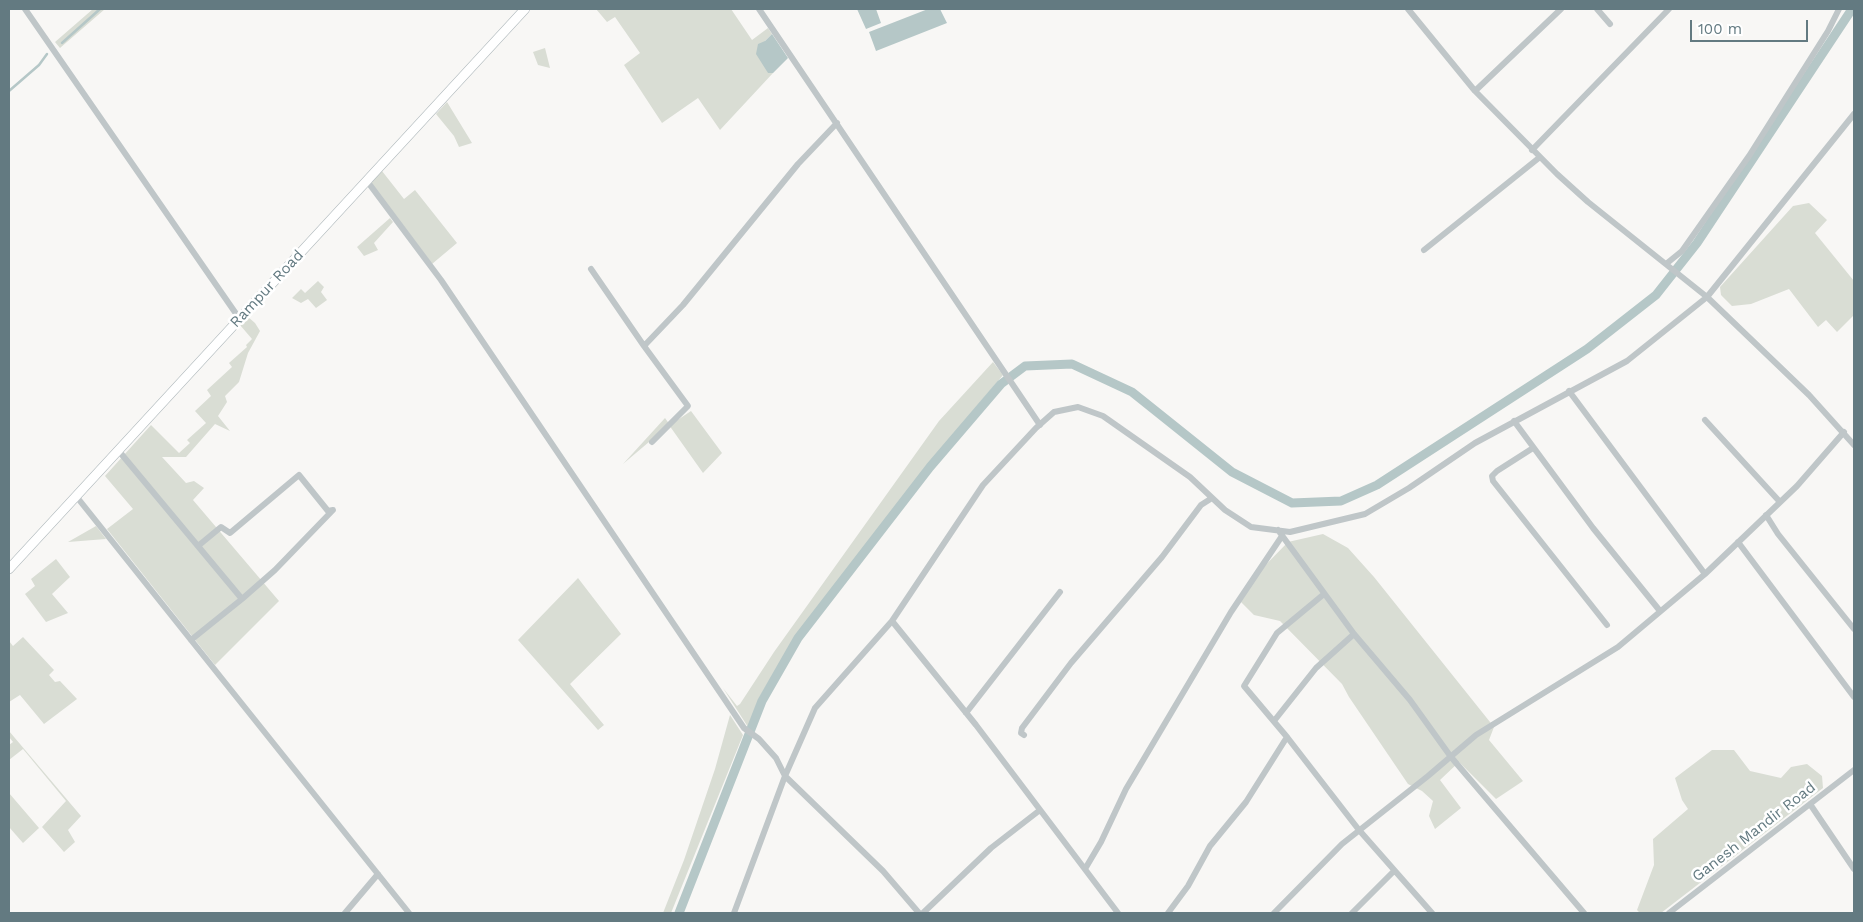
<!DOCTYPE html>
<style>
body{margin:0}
#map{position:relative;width:1863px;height:922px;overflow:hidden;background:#f8f7f5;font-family:"Work Sans",sans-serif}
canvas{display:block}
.frame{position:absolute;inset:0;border:10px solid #637a81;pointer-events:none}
.scale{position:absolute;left:1690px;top:20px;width:118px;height:22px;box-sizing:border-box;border:2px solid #637a81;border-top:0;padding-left:6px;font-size:15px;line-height:18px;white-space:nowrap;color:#637a81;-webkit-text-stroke:4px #fff;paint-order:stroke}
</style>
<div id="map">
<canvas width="1863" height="922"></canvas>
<div class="frame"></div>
<div class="scale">100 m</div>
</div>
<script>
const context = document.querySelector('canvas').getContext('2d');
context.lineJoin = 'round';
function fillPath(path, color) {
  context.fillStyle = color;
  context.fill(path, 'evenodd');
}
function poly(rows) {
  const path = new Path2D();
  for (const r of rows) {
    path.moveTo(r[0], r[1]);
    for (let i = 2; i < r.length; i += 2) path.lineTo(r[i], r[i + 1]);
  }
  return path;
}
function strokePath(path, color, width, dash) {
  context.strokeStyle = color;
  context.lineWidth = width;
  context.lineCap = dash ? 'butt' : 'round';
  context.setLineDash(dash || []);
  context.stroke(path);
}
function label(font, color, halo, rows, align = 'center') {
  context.font = font + ' "Work Sans",sans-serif';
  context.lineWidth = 5;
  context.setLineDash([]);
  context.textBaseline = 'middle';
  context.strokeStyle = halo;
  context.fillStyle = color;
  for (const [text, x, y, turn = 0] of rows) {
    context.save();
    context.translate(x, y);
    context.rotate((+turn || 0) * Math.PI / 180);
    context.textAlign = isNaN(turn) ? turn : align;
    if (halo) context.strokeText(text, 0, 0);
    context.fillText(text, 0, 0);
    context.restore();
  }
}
fillPath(poly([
 [93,9,105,9,60,48,55,42],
 [596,9,731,9,752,40,768,28,772,34,765,41,768,73,773,73,720,130,698,98,662,123,624,65,640,53,615,17,607,22],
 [545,48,550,68,538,65,533,52],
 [447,102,469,138,472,143,459,147,454,136,436,114],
 [382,171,404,199,415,190,457,243,432,264,371,183],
 [1809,203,1827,220,1815,233,1854,281,1854,315,1837,332,1826,320,1818,327,1789,289,1751,304,1732,306,1721,295,1720,287,1793,206],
 [390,218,393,222,374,243,378,250,364,256,357,247],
 [318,281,324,287,321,292,327,300,316,308,308,299,301,303,292,298,301,289,305,293],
 [247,316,255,323,260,331,248,353,239,382,225,396,227,402,218,416,230,431,215,424,186,457,162,457,186,483,194,481,204,488,193,500,279,601,215,665,107,529,133,509,105,476,151,425,179,453,190,443,187,440,206,423,195,411,211,396,207,390,232,367,229,363,247,347,246,345,252,339,240,325],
 [993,362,1003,375,928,465,796,636,759,698,748,727,723,688,737,706,740,704,774,652,939,421],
 [691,411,722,453,703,473,669,425,623,464,665,418,670,425],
 [96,526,106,539,68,542],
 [1323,534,1348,548,1374,577,1494,727,1489,740,1523,781,1496,799,1459,762,1440,780,1461,808,1435,829,1429,816,1433,801,1422,791,1408,784,1349,697,1342,684,1280,621,1254,615,1240,601,1247,584,1288,542],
 [56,559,70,577,52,594,68,613,46,622,25,594,35,586,31,579],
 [578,578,621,634,570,684,604,725,598,730,518,640],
 [23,637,54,670,49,675,55,682,60,681,77,699,44,724,20,695,9,702,9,641,13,646],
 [730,715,743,735,671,913,663,913,684,860,715,769],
 [9,731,81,816,68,830,75,842,64,852,42,827,66,801,23,749,9,760,9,745,13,742,9,737],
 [1712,750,1734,750,1750,771,1781,778,1791,767,1807,764,1822,776,1823,788,1661,913,1640,913,1637,910,1654,865,1653,839,1688,809,1682,800,1675,778],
 [9,793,39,828,23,843,9,827]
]), '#d9ddd4');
fillPath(poly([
 [857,9,876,9,881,23,866,29],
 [928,9,940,9,947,23,876,51,869,32],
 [772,34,788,58,773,73,768,73,756,54,758,44,765,41]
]), '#b5c7c7');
strokePath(poly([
 [62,43,100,9],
 [9,91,39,65,47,54]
]), '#b5c7c7', 2.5);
strokePath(poly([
 [679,913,762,701,798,638,930,467,1001,384,1025,366,1072,364,1132,392,1232,472,1292,503,1341,501,1377,485,1587,349,1656,295,1697,243,1852,9]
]), '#b5c7c7', 9);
const secondary = poly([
 [9,569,525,9]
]);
strokePath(secondary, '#b1babd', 10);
strokePath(poly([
 [25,9,239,318],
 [759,9,1040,425],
 [1408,9,1475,91,1557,174,1588,202,1707,297,1809,395,1854,445],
 [1597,9,1610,24],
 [1475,91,1561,9],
 [1532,150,1669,9],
 [367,181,441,280,744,728,759,739,776,758,785,776,883,871,919,913],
 [1424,250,1540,157],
 [1666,264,1682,251,1749,156,1828,31,1839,9],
 [591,269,644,346],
 [1569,391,1705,574],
 [1705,420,1780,502],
 [1514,421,1593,528,1660,611],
 [652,442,688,406,644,346,683,305,798,164,837,123],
 [1533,448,1497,471,1492,476,1493,481,1607,625],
 [118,450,242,599,191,640],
 [76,496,409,913],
 [1766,515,1778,534,1854,629],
 [1278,530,1354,634,1410,700,1451,757,1584,913],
 [1738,542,1854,697],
 [198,546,221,527,230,533,299,475,328,511,333,510,275,570,242,599],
 [1324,594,1277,633,1244,686,1287,737,1359,830,1432,913],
 [966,713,1060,592],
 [1274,721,1316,668,1354,634],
 [1024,735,1021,733,1022,728,1071,663,1162,557,1201,505,1212,498],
 [1810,804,1854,869],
 [1085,869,1101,842,1126,789,1231,612,1282,536],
 [345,913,378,874],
 [734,913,785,776,815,708,892,621],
 [923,913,991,848,1040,810],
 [1118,913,976,725,892,621,983,485,1036,428,1054,412,1078,407,1103,416,1190,477,1225,510,1251,527,1290,532,1365,514,1409,488,1475,443,1627,361,1707,297,1854,114],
 [1168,913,1188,886,1210,846,1246,802,1287,737],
 [1274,913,1342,844,1428,776,1476,735,1618,647,1705,574,1797,486,1844,432],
 [1352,913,1394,871],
 [1669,913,1854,770]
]), '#bfc6c8', 6);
strokePath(secondary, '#fff', 9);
label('15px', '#637a81', '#fff', [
 ["Rampur Road",267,289,-47],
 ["Ganesh Mandir Road",1754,832,-38]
]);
</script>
